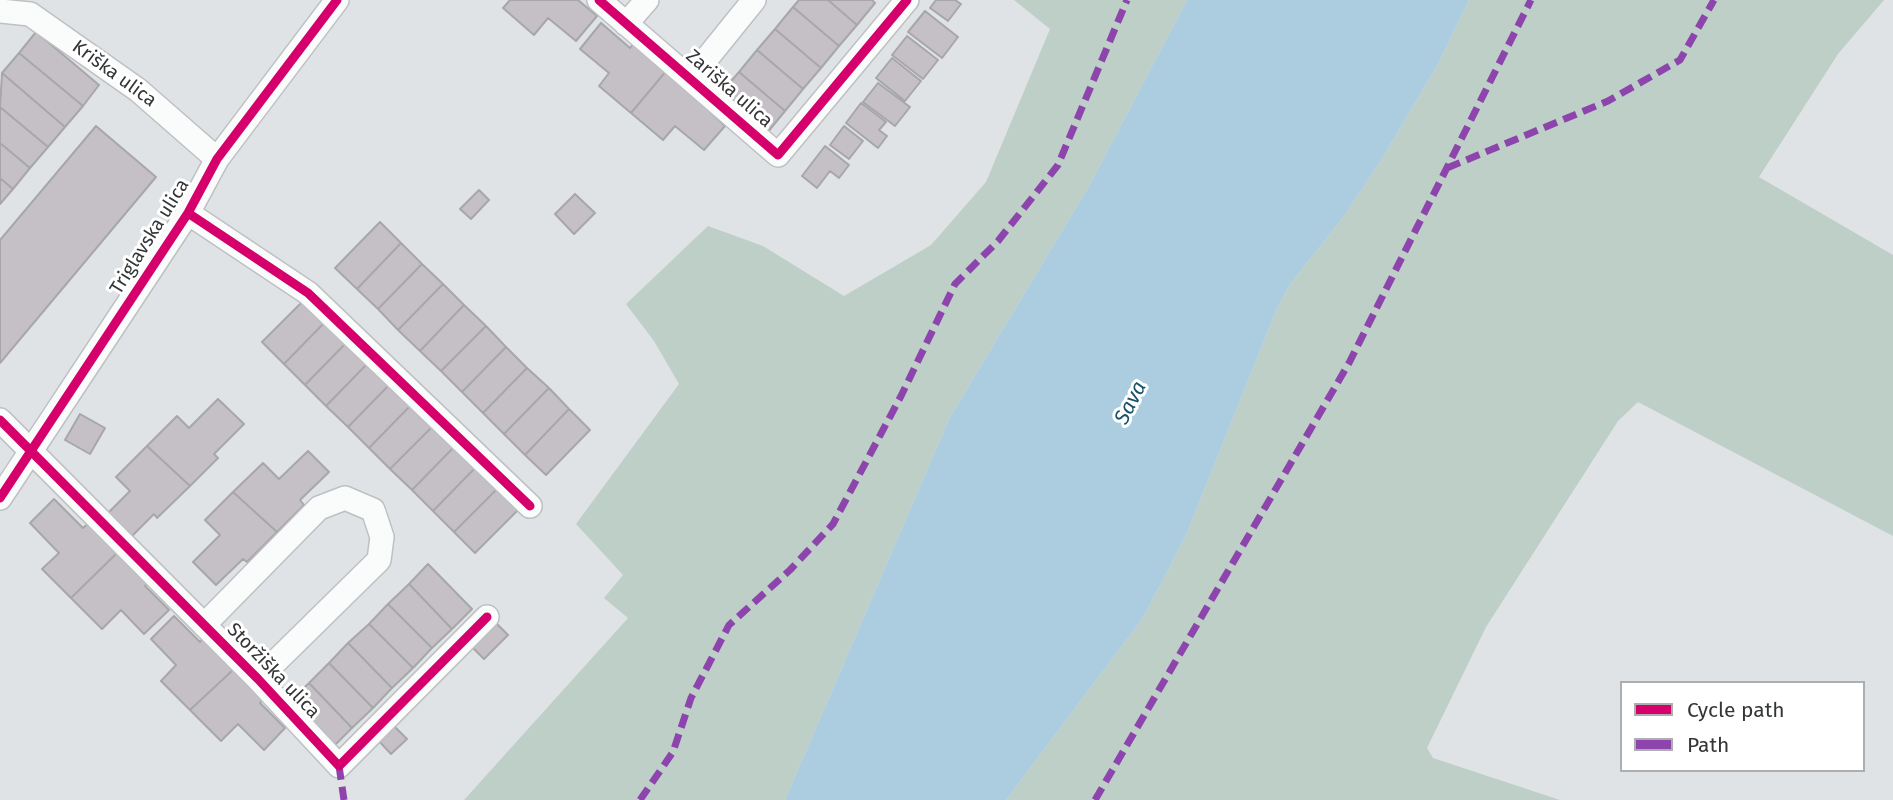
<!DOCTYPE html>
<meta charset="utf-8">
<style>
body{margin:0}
#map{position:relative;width:1893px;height:800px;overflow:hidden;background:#e0e3e6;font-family:"Fira Sans",sans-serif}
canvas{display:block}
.legend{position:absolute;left:1620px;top:681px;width:245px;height:91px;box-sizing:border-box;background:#fff;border:2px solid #adaeaf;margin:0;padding:9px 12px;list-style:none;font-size:21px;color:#333537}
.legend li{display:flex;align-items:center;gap:14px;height:35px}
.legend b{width:35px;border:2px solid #adaeaf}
</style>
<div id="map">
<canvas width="1893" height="800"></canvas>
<ul class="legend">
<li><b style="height:9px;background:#d6006c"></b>Cycle path</li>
<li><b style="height:9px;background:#8e44ad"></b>Path</li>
</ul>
</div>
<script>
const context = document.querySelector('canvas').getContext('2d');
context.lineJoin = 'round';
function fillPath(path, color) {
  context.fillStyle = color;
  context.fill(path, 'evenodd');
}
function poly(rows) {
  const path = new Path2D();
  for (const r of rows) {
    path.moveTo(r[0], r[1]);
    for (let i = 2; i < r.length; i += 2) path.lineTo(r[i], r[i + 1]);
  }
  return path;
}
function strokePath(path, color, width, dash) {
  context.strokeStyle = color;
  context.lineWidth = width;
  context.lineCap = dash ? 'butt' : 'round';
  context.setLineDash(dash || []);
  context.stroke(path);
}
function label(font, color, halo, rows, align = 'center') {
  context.font = font + ' "Fira Sans",sans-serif';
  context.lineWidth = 6;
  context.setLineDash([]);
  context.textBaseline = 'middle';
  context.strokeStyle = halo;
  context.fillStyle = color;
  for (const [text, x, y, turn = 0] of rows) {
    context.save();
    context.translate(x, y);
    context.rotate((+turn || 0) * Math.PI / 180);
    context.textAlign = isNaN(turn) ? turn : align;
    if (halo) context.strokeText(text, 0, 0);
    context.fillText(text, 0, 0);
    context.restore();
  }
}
fillPath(poly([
 [1014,0,1187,0,1088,188,950,417,785,800,464,800,628,618,604,598,623,575,576,524,679,384,654,341,626,304,708,226,763,246,844,296,931,245,986,182,1050,29],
 [1469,0,1884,0,1838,54,1759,177,1893,255,1893,536,1638,402,1618,421,1486,627,1427,748,1433,758,1560,800,1006,800,1143,618,1187,533,1278,306,1291,283,1344,216,1380,162,1437,66]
]), '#bdcfc6');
fillPath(poly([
 [1187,0,1469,0,1437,66,1380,162,1344,216,1291,283,1278,306,1187,533,1143,618,1006,800,785,800,950,417,1088,188]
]), '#accddf');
const building = poly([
 [510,0,578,0,597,16,576,41,548,18,534,35,503,8,510,0],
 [799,0,828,0,857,25,839,46,793,7,799,0],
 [828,0,872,0,875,3,857,25,828,0],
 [936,0,955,0,961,4,948,21,930,8,936,0],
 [793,7,839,46,821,68,775,29,793,7],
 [925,11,958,37,942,58,908,32,925,11],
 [601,23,630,48,634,43,667,70,631,113,599,86,609,73,580,49,601,23],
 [775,29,821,68,803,89,757,50,775,29],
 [36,32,99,85,83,106,19,53,36,32],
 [907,36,938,60,923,79,892,55,907,36],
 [757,50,803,89,785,111,739,72,757,50],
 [19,53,83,106,65,127,2,73,19,53],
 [892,58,921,81,905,101,876,78,892,58],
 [667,70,725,126,704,150,675,126,663,140,631,113,667,70],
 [739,72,785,111,767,133,720,94,739,72],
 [2,73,65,127,48,147,0,107,2,73],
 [878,83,910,107,895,126,863,102,878,83],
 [861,103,886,122,879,130,887,136,878,148,846,123,861,103],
 [0,107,48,147,30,168,0,143,0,107],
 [96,126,156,177,0,363,0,240,96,126],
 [844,126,863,141,849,159,830,145,844,126],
 [0,143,30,168,13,189,0,178,0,143],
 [825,146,849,165,839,178,830,171,817,188,802,176,825,146],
 [0,178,13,189,0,204,0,178],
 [479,190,489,200,471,219,460,209,479,190],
 [575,194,595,213,574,234,555,214,575,194],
 [380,222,401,243,357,289,335,268,380,222],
 [401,243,422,264,378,309,357,289,401,243],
 [422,264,443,284,398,330,378,309,422,264],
 [443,284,464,305,420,351,398,330,443,284],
 [304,300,326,321,284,364,262,342,304,300],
 [464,305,486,326,441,371,420,351,464,305],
 [326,321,347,342,305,385,284,364,326,321],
 [486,326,506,347,462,392,441,371,486,326],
 [347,342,368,363,326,406,305,385,347,342],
 [506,347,527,368,483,413,462,392,506,347],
 [368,363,390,384,348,427,326,406,368,363],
 [527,368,549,388,504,434,483,413,527,368],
 [390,384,411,405,369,448,348,427,390,384],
 [549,388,569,409,525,455,504,434,549,388],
 [218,399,244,424,214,454,218,458,190,486,147,446,177,416,189,428,218,399],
 [411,405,433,426,390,469,369,448,411,405],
 [569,409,590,430,546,475,525,455,569,409],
 [80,414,105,428,90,454,65,440,80,414],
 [433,426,454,447,412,490,390,469,433,426],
 [147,446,190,486,157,518,154,514,131,537,108,513,130,491,116,477,147,446],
 [454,447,475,468,433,511,412,490,454,447],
 [308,451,329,472,300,500,304,505,277,532,233,492,263,463,279,479,308,451],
 [475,468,497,489,454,532,433,511,475,468],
 [497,489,518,510,475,553,454,532,497,489],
 [233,492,277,532,247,562,243,559,216,585,193,562,220,535,205,520,233,492],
 [54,499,83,528,90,522,118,552,71,598,42,569,59,553,30,523,54,499],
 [118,552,149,582,145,586,169,610,144,634,121,610,102,629,71,598,118,552],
 [428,564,472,609,452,629,409,584,428,564],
 [409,584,452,629,432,648,388,604,409,584],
 [388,604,432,648,413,668,369,624,388,604],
 [174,616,200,642,205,637,235,668,190,710,161,681,176,665,151,639,174,616],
 [495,622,508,635,484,659,471,646,495,622],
 [369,624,413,668,392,688,348,643,369,624],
 [348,643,392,688,373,708,329,663,348,643],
 [329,663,373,708,352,728,309,683,329,663],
 [235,668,264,698,260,703,285,728,264,750,238,724,221,741,190,710,235,668],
 [309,683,352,728,333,747,289,702,309,683],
 [392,724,407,739,391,754,377,739,392,724]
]);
fillPath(building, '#c5bfc6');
strokePath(building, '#a7a7aa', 2);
const street = poly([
 [599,0,778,155,907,0],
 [0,11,30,14,138,90,217,159],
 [626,24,647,0],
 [691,78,754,0],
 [188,213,308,293,530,506],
 [0,420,258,679,339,766,487,617],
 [0,498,188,213,217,159,337,0],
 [204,625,319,508,345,498,373,510,382,537,379,560,258,679]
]);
strokePath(street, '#bec0c3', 26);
strokePath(street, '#fafbfb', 23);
strokePath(poly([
 [1447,168,1608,101,1680,60,1714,0],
 [339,766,344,800],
 [640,800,673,752,691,698,729,625,790,570,833,524,901,396,955,284,998,241,1058,165,1127,0],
 [1095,800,1349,363,1531,0]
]), '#8e44ad', 7, [14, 7]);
strokePath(poly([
 [599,0,778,155,907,0],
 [188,213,308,293,530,506],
 [0,420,258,679,339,766,487,617],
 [0,498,188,213,217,159,337,0]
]), '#d6006c', 9);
label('19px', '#333537', '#fff', [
 ["Kriška ulica",114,74,36],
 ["Zariška ulica",729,89,41],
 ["Triglavska ulica",150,237,-58],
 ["Storžiška ulica",273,671,46]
]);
label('italic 21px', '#18516b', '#fff', [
 ["Sava",1131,403,-63]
]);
</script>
